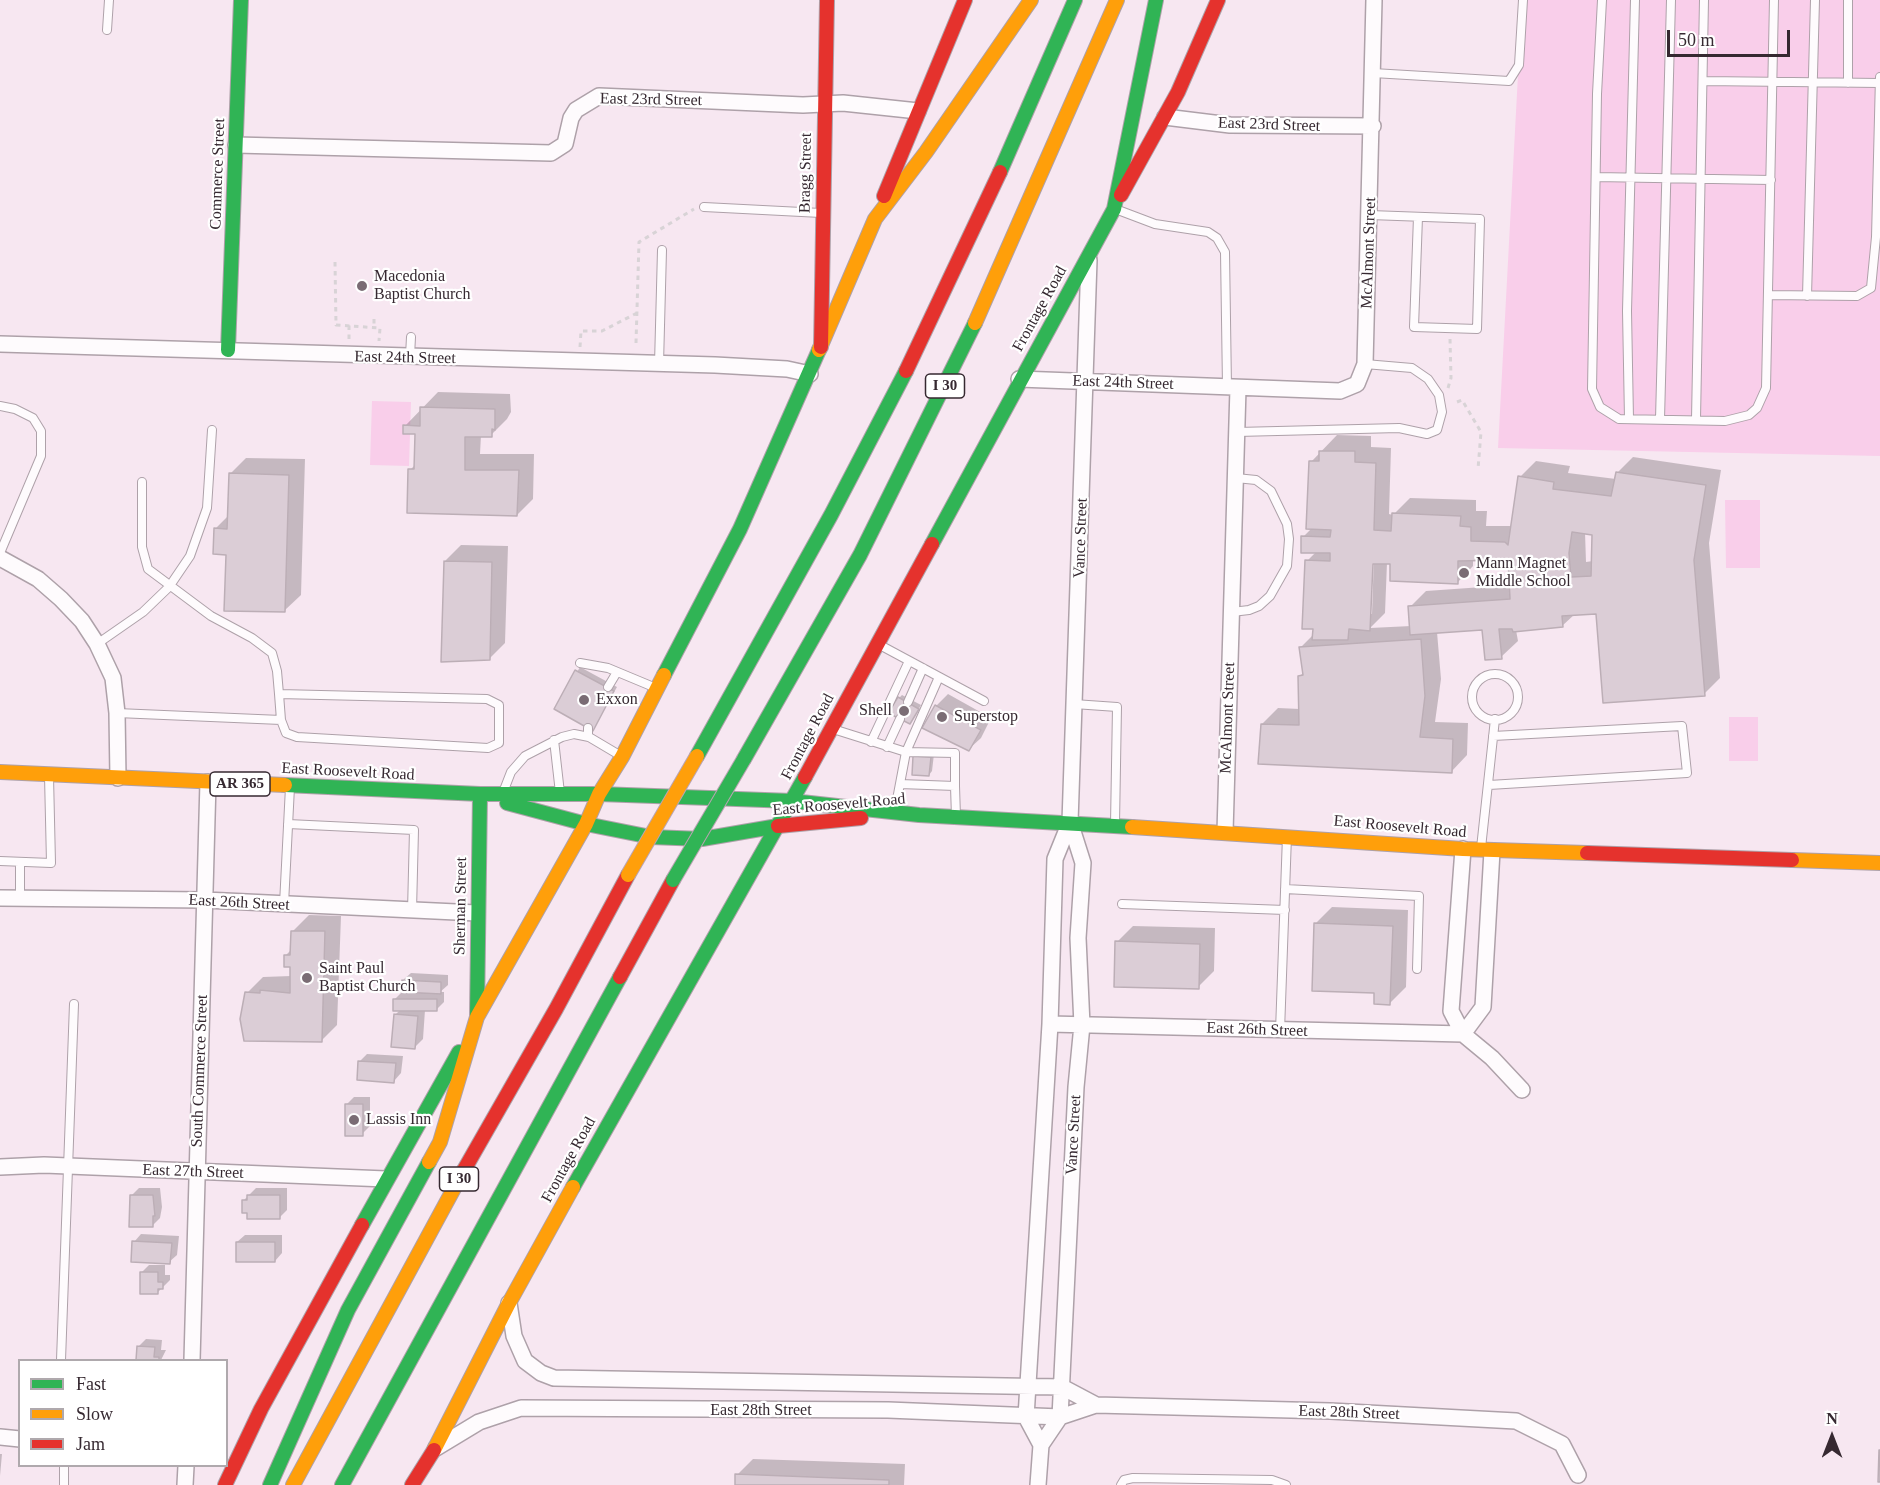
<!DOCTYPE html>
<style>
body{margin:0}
#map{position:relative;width:1880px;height:1485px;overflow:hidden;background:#f7e7f1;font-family:"Times New Roman",serif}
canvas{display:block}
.legend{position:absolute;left:18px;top:1359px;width:210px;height:108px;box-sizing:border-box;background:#fff;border:2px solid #afa9ad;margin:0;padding:8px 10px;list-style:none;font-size:18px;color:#362931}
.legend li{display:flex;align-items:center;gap:12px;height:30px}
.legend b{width:30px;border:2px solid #afa9ad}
.north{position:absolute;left:1802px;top:1407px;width:60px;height:60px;-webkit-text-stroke:4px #fff;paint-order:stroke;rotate:0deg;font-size:16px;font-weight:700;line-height:24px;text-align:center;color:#362931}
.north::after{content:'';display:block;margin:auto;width:21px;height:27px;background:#362931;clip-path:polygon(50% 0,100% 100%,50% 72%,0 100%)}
.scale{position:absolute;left:1667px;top:30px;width:123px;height:27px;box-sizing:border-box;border:3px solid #362931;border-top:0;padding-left:8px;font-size:18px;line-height:21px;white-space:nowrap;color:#362931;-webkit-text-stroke:4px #fff;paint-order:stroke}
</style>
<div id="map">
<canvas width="1880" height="1485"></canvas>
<ul class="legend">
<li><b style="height:8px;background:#30b455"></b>Fast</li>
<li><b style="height:8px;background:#ff9f0a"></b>Slow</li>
<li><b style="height:8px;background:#e5322d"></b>Jam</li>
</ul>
<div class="north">N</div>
<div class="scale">50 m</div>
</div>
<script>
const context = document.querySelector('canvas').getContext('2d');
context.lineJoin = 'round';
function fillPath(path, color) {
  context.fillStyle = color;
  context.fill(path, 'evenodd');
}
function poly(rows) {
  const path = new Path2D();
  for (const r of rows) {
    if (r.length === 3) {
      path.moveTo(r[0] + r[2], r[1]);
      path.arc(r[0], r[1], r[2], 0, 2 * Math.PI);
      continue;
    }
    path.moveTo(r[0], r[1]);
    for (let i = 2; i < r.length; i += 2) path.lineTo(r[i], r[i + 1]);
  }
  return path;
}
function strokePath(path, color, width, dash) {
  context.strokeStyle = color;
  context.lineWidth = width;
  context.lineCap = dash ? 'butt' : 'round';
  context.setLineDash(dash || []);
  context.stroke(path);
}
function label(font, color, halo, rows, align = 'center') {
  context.font = font + ' "Times New Roman",serif';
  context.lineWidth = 4.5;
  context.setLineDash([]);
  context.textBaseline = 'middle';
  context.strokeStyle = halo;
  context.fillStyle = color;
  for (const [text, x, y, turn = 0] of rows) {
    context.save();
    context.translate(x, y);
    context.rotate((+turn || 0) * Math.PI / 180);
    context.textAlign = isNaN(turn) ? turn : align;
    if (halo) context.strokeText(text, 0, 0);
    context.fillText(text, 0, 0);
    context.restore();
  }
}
fillPath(poly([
 [1522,0,1880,0,1880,456,1498,448],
 [372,401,411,402,409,466,370,465],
 [1725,500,1760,500,1760,568,1726,568],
 [1729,717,1758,717,1758,761,1729,761]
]), '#f9ceea');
fillPath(poly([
 [438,392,510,394,511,412,507,419,491,435,481,435,480,454,534,454,533,499,517,515,410,470,416,464,417,433,405,426],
 [1337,435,1371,436,1371,447,1391,448,1389,514,1393,515,1410,498,1476,500,1476,511,1487,511,1486,526,1513,526,1520,477,1536,461,1570,466,1568,473,1616,479,1617,473,1633,457,1721,470,1709,543,1720,678,1704,694,1598,612,1575,614,1562,626,1516,630,1518,641,1501,657,1483,629,1437,632,1441,679,1435,722,1468,723,1467,755,1451,772,1262,724,1278,708,1300,709,1299,677,1304,672,1301,647,1314,634,1307,561,1316,552,1303,537,1312,528,1311,462],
 [1585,532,1593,534,1593,561,1586,562],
 [1371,556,1374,556,1372,614,1369,614],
 [1509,558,1511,585,1426,591,1410,607,1411,626,1370,628,1385,613,1387,563,1457,583,1473,566,1473,559],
 [246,458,305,459,301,595,284,611,228,553,215,529,229,515,230,474],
 [461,545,508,546,505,643,489,659,442,661,445,561],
 [580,667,617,687,593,729,556,708],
 [948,694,991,718,981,738,969,749,936,706],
 [902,695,921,705,913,719,899,698],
 [918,754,934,754,932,771,929,775,914,757],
 [1332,907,1408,910,1406,987,1390,1003,1316,923],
 [309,915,341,916,337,1025,321,1041,247,993,263,977,291,976,292,965,286,955,292,949,293,931],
 [1133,926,1215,928,1214,971,1198,987,1117,942],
 [411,973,448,975,448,985,440,992,444,992,444,1002,436,1010,425,1010,423,1039,415,1047,395,1015,401,1009,395,999,403,991,403,980],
 [367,1054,403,1056,401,1073,394,1081,360,1061],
 [354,1097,370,1097,370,1126,362,1134,346,1105],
 [139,1188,160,1188,162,1207,160,1218,152,1226,131,1196],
 [256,1188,287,1188,287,1210,279,1218,248,1212,243,1201],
 [141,1234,179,1236,177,1255,169,1262,134,1242],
 [245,1235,282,1235,282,1253,275,1261,237,1242],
 [149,1265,165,1265,165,1275,170,1275,170,1280,157,1293,141,1273],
 [146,1339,162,1340,161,1350,166,1350,161,1360,138,1360,138,1347],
 [0,1454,2,1454,0,1476],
 [753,1459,905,1464,904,1485,736,1485,737,1475]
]), '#0003');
const building = poly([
 [420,407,495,409,495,430,492,429,492,437,465,437,465,470,519,470,517,516,407,513,408,469,414,469,415,434,403,434,403,425,420,426,420,407],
 [1319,451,1355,451,1355,462,1376,463,1374,530,1391,531,1392,513,1461,516,1460,526,1471,527,1471,541,1505,542,1508,545,1518,476,1554,482,1553,489,1611,496,1616,472,1706,485,1694,560,1705,696,1603,703,1596,614,1562,616,1563,627,1513,632,1512,629,1499,629,1502,659,1485,660,1482,630,1410,635,1408,606,1510,599,1508,560,1458,561,1458,584,1390,581,1390,564,1373,564,1370,631,1349,629,1348,640,1312,640,1313,629,1302,629,1305,560,1330,561,1330,553,1301,553,1301,536,1330,537,1331,530,1306,529,1309,461,1319,461,1319,451],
 [1572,532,1592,535,1591,576,1571,577,1569,553,1572,532],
 [229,473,289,475,285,612,224,611,226,555,213,554,214,528,227,529,229,473],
 [444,561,492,562,490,660,441,662,444,561],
 [1421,639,1425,696,1420,737,1453,739,1452,773,1258,764,1261,724,1299,725,1298,676,1303,675,1299,647,1421,639],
 [575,670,614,691,593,731,554,709,575,670],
 [898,697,919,709,910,724,888,713,898,697],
 [935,705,981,730,969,751,922,728,935,705],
 [913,756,931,757,929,776,912,775,913,756],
 [1314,923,1393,926,1390,1005,1374,1004,1374,993,1312,991,1314,923],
 [291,931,325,931,322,1042,244,1041,240,1019,245,992,260,993,260,990,290,993,290,967,284,967,284,955,290,955,291,931],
 [1115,941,1200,944,1199,989,1114,987,1115,941],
 [402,980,441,982,441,994,401,992,402,980],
 [393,999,437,999,437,1011,393,1011,393,999],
 [394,1014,418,1016,415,1049,391,1047,394,1014],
 [358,1061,396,1063,394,1083,357,1080,358,1061],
 [345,1104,363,1104,363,1136,345,1136,345,1104],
 [130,1195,153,1195,155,1216,153,1216,153,1227,129,1227,130,1195],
 [247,1195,280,1195,280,1219,247,1219,247,1213,242,1213,242,1200,247,1200,247,1195],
 [132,1241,172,1243,170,1264,131,1262,132,1241],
 [236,1242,275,1242,275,1262,236,1262,236,1242],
 [140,1272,158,1272,158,1282,163,1282,163,1289,158,1289,158,1294,140,1294,140,1272],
 [137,1346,155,1347,154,1357,159,1357,159,1360,136,1360,137,1346],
 [1879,1450,1880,1450,1880,1482,1878,1482,1879,1450],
 [735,1474,889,1480,889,1485,735,1485,735,1474]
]);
fillPath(building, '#dbcdd6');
strokePath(building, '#bcaeb6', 1.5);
const lane = poly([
 [1602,0,1597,94,1592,389,1600,407,1619,419,1725,421,1749,415,1757,408,1766,388,1774,0],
 [107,30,109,0],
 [1373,73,1509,81,1519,65,1523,0],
 [1703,81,1880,83],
 [1848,83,1848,0],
 [1596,177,1771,180],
 [704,207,821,213],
 [1118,210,1155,224,1208,232,1217,238,1225,252,1227,387],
 [1370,215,1480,219,1477,329,1414,327,1418,217],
 [1769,295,1857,296,1871,288,1876,237,1880,77],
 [1807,296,1815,0],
 [410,356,411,337],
 [659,364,662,250],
 [0,406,15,409,33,418,41,431,41,456,0,553],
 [1629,419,1627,311,1635,0],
 [1660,419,1671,0],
 [1696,419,1704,0],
 [1237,432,1399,428,1427,434,1437,430,1442,412,1439,395,1428,379,1412,368,1365,364],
 [142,482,142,547,148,569,211,616,252,638,272,653,277,671,279,694,281,720,286,733,297,737,488,748,499,743,499,705,487,699,279,694],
 [1232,612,1249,610,1259,606,1270,596,1287,566,1289,539,1287,524,1271,491,1256,480,1236,478],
 [97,644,143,612,169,587,190,556,207,508,212,430],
 [878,644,984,701],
 [580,663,608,668,656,688],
 [1495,697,23],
 [939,677,906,752,955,753,955,786],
 [608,687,617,672],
 [908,702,923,668],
 [1074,704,1117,707,1115,824],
 [117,713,281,720],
 [588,728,588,737],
 [833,729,906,752,895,810],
 [554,740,560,793],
 [871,742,909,661],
 [887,747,900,719],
 [900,784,955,786,956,817],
 [1489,785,1687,773,1682,726,1493,736],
 [504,790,511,772,525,756,562,737,574,734,589,737,621,756],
 [288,824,414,830,412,911],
 [1481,848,1495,719],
 [0,861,51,863,49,776],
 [1285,889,1419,896,1417,969],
 [20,898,20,862],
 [284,904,290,787],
 [1122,904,1285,910],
 [1280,1031,1287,836],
 [61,1360,74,1004],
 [64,1485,64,1466],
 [1121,1485,1124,1480,1133,1478,1272,1480,1286,1485]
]);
const street = poly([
 [1165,117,1230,125,1373,126],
 [236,145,551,153,565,144,571,118,576,110,599,96,803,105,843,103,918,111],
 [0,344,715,365,787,369,810,374],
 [1019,379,1340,391,1357,384,1365,364,1374,0],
 [0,558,38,579,61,599,82,621,97,644,113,678,117,713,118,778],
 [1225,832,1238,388],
 [1463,849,1451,1011,1463,1034,1492,1058,1522,1090],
 [0,898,205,900,477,913],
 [1050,1024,1463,1034],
 [1463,1034,1483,1007,1492,851],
 [0,1167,44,1165,386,1179],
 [509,1303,514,1336,525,1361,541,1373,554,1378,1062,1387,1096,1405],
 [192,1360,208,782],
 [0,1437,20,1439],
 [1041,1445,1060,1417,1076,1087,1082,1025,1078,938,1083,863,1070,822],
 [436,1448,479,1422,521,1408,888,1410,1060,1417,1096,1405,1330,1411,1516,1421,1562,1444,1578,1475],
 [185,1485,186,1466],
 [1038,1485,1041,1445,1026,1417,1050,1024,1055,859,1070,822,1089,260]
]);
const fast = poly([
 [1000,172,1075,0],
 [1114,209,1156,0],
 [228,350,241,0],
 [932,544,1114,209],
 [664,675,740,529,819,350],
 [697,756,831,515,906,371],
 [744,759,860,555,975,323],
 [285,785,480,794,599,794,792,801],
 [792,801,919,815,1132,827],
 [507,803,586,824,651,837,702,839,778,826],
 [477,1015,480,794],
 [573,1187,805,777],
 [362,1225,459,1052],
 [270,1485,348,1310,429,1162],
 [342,1485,620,977]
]);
const slow = poly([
 [875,219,926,152,1031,0],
 [975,323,1117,0],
 [819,350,875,219],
 [0,772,285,785],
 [1132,827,1463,849,1587,853],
 [1792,860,1880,863],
 [477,1017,586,824,599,794,622,757,664,675],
 [429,1162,440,1142,477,1017],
 [434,1450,509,1303,573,1187],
 [293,1485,464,1170]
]);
const jam = poly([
 [1121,195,1178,92,1218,0],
 [884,196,965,0],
 [821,347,827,0],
 [906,371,1000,172],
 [805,777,932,544],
 [778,826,861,818],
 [1587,853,1792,860],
 [620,977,673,880],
 [464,1170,556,1009,628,875],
 [225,1485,261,1409,362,1225],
 [412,1485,434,1450]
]);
strokePath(lane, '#aea1a9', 10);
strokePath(street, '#aea1a9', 18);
strokePath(fast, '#aea1a9', 16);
strokePath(slow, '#aea1a9', 16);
strokePath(jam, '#aea1a9', 16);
strokePath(poly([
 [335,262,336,325,380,328,379,341],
 [374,319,374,328],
 [349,339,349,321],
 [636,343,639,242,694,209],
 [580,347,581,331,602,331,637,313],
 [1448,388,1451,378,1450,339],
 [1457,402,1462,400,1481,432,1478,469]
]), '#d8d3d6', 3, [4.5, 4.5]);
strokePath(lane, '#fefbfd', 8);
strokePath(street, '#fefbfd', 15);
strokePath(fast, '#30b455', 14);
strokePath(slow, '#ff9f0a', 14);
strokePath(jam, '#e5322d', 14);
const fastBridge = poly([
 [673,880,744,759]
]);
const slowBridge = poly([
 [628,875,697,756]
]);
strokePath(fastBridge, '#b9a4b2', 16, []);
strokePath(slowBridge, '#b9a4b2', 16, []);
strokePath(fastBridge, '#30b455', 14);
strokePath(slowBridge, '#ff9f0a', 14);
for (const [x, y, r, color] of [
 [362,286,6,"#7a6c74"],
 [1464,573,6,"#7a6c74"],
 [584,700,6,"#7a6c74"],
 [904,711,6,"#7a6c74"],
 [942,717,6,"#7a6c74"],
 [307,978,6,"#7a6c74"],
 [354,1120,6,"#7a6c74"]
]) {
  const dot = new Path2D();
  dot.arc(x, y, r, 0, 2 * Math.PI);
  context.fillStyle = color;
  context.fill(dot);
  strokePath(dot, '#fff', 2);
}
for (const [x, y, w] of [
 [945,386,39],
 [240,784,60],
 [459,1179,39]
]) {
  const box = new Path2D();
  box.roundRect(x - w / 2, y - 12, w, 24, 4.5);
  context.fillStyle = '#fff';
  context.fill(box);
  strokePath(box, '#362931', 1.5);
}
label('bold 15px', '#362931', null, [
 ["I 30",945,386],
 ["AR 365",240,784],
 ["I 30",459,1179]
]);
label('16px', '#362931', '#fff', [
 ["East 23rd Street",651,100,1],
 ["East 23rd Street",1269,125,2],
 ["Bragg Street",806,173,-89],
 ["Commerce Street",218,174,-88],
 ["McAlmont Street",1369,253,-88],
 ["Frontage Road",1040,309,-61],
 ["East 24th Street",405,358,1],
 ["East 24th Street",1123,383,2],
 ["Vance Street",1081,538,-88],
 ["McAlmont Street",1228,718,-88],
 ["Frontage Road",808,737,-62],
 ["East Roosevelt Road",348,772,3],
 ["East Roosevelt Road",839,805,-5],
 ["East Roosevelt Road",1400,827,5],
 ["East 26th Street",239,903,3],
 ["Sherman Street",461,906,-89],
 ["East 26th Street",1257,1030,2],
 ["South Commerce Street",200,1071,-88],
 ["Vance Street",1074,1135,-87],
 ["Frontage Road",569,1160,-61],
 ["East 27th Street",193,1172,2],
 ["East 28th Street",761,1411],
 ["East 28th Street",1349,1413,2]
]);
label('16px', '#362931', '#fff', [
 ["Macedonia",374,277],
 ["Baptist Church",374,295],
 ["Mann Magnet",1476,564],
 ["Middle School",1476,582],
 ["Exxon",596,700],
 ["Shell",892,711,"right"],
 ["Superstop",954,717],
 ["Saint Paul",319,969],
 ["Baptist Church",319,987],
 ["Lassis Inn",366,1120]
], 'left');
</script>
